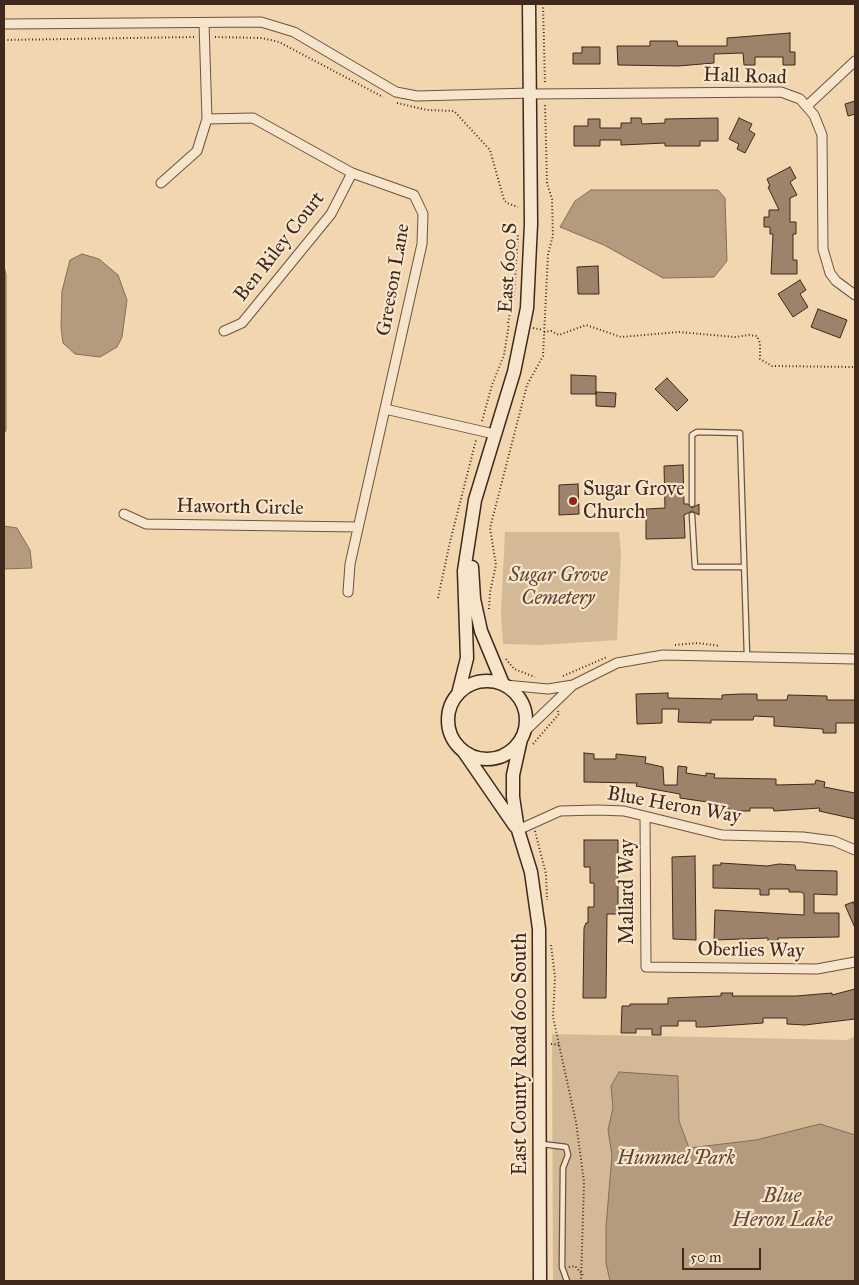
<!DOCTYPE html>
<style>
body{margin:0}
#map{position:relative;width:859px;height:1285px;overflow:hidden;background:#f1d6af;font-family:"IM FELL Great Primer",serif}
canvas{display:block}
.frame{position:absolute;inset:0;border:5px solid #3f291d;pointer-events:none}
.scale{position:absolute;left:682px;top:1248px;width:79px;height:22px;box-sizing:border-box;border:2px solid #3f291d;border-top:0;padding-left:6px;font-size:15px;line-height:18px;white-space:nowrap;color:#3f291d;-webkit-text-stroke:4px #f6e4cb;paint-order:stroke}
</style>
<div id="map">
<canvas width="859" height="1285"></canvas>
<div class="frame"></div>
<div class="scale">50 m</div>
</div>
<script>
const context = document.querySelector('canvas').getContext('2d');
context.lineJoin = 'round';
function fillPath(path, color) {
  context.fillStyle = color;
  context.fill(path, 'evenodd');
}
function poly(rows) {
  const path = new Path2D();
  for (const r of rows) {
    if (r.length === 3) {
      path.moveTo(r[0] + r[2], r[1]);
      path.arc(r[0], r[1], r[2], 0, 2 * Math.PI);
      continue;
    }
    path.moveTo(r[0], r[1]);
    for (let i = 2; i < r.length; i += 2) path.lineTo(r[i], r[i + 1]);
  }
  return path;
}
function strokePath(path, color, width, dash) {
  context.strokeStyle = color;
  context.lineWidth = width;
  context.lineCap = dash ? 'butt' : 'round';
  context.setLineDash(dash || []);
  context.stroke(path);
}
function label(font, color, halo, rows, align = 'center') {
  context.font = font + ' "IM FELL Great Primer",serif';
  context.lineWidth = 4.5;
  context.setLineDash([]);
  context.textBaseline = 'middle';
  context.strokeStyle = halo;
  context.fillStyle = color;
  for (const [text, x, y, turn = 0] of rows) {
    context.save();
    context.translate(x, y);
    context.rotate((+turn || 0) * Math.PI / 180);
    context.textAlign = isNaN(turn) ? turn : align;
    if (halo) context.strokeText(text, 0, 0);
    context.fillText(text, 0, 0);
    context.restore();
  }
}
fillPath(poly([
 [505,532,619,532,621,552,617,640,540,645,503,644,501,614],
 [552,1034,847,1040,855,1036,855,1281,553,1281]
]), '#d3b996');
const water = poly([
 [591,190,718,190,725,198,727,261,714,277,663,278,604,245,560,227,575,201,591,190],
 [82,254,99,259,118,275,127,300,122,337,117,347,100,357,75,354,63,343,61,327,62,291,70,260,82,254],
 [4,265,6,275,6,430,4,434,4,265],
 [4,526,17,528,30,550,32,568,4,569,4,526],
 [619,1072,678,1076,679,1121,689,1148,756,1140,820,1124,855,1135,855,1281,610,1281,606,1263,606,1227,612,1155,608,1130,613,1108,611,1086,619,1072]
]);
fillPath(water, '#b49b7d');
strokePath(water, '#856d57', 1);
const building = poly([
 [790,33,790,52,795,52,795,65,783,65,783,57,755,57,755,65,744,65,743,53,714,54,714,63,678,66,618,65,617,46,650,46,650,41,677,41,678,46,727,46,727,38,790,33],
 [582,47,600,47,600,64,573,64,573,53,582,53,582,47],
 [855,101,855,114,848,116,845,104,855,101],
 [631,118,641,118,642,124,665,123,665,119,718,118,718,141,700,141,700,146,665,146,665,143,621,145,621,140,600,140,600,146,574,146,574,126,588,126,588,119,600,119,600,128,621,128,621,123,631,123,631,118],
 [739,118,752,124,749,130,755,134,745,153,737,149,739,144,729,139,739,118],
 [790,167,796,178,790,182,797,195,790,198,790,222,796,222,796,234,793,234,793,260,797,260,797,274,771,274,773,234,770,234,770,227,764,227,764,217,769,217,769,210,779,210,768,187,770,186,767,179,790,167],
 [598,266,599,294,578,294,577,267,598,266],
 [800,280,806,290,800,294,808,307,793,317,778,294,800,280],
 [818,309,847,320,840,338,811,327,818,309],
 [571,375,596,376,596,394,571,394,571,375],
 [667,378,688,400,677,411,655,389,667,378],
 [596,392,616,393,615,407,596,406,596,392],
 [683,465,684,504,688,504,692,508,699,504,699,515,692,511,684,515,685,538,646,539,646,509,665,508,664,466,683,465],
 [578,484,579,514,559,515,559,485,578,484],
 [668,693,668,698,722,699,722,695,740,694,757,694,757,700,787,700,788,695,827,696,827,700,855,700,855,723,836,723,836,733,823,733,823,729,774,726,774,717,754,716,753,720,711,720,711,723,678,722,679,709,662,709,662,723,637,724,636,694,668,693],
 [584,753,594,754,594,759,616,759,616,754,646,757,645,763,663,767,664,785,677,785,678,766,687,767,686,773,706,776,706,773,715,774,714,778,776,779,776,785,815,784,816,780,825,782,824,787,855,793,855,819,819,811,820,808,774,811,773,808,750,808,750,811,729,811,729,808,721,808,721,804,680,798,680,794,636,786,637,783,584,782,584,753],
 [584,840,618,840,618,914,607,914,606,998,583,998,584,928,586,923,588,923,588,907,594,907,594,883,590,883,590,867,584,867,584,840],
 [695,856,696,940,673,939,672,857,695,856],
 [721,863,767,866,779,864,795,865,796,870,837,871,837,895,814,894,814,913,839,913,839,937,778,938,778,941,768,941,768,938,714,940,715,910,804,915,804,894,801,892,789,892,789,889,769,889,769,895,760,895,760,889,713,888,713,865,721,865,721,863],
 [853,902,855,906,855,928,845,905,853,902],
 [855,989,855,1019,805,1025,787,1024,787,1018,763,1018,763,1023,705,1027,696,1027,696,1021,678,1021,678,1026,661,1026,661,1035,652,1035,652,1029,636,1029,636,1033,621,1033,622,1006,630,1006,630,1004,668,1004,668,998,721,996,721,993,733,993,732,996,796,996,832,993,832,995,855,989]
]);
fillPath(building, '#9c8369');
strokePath(building, '#3f291d', 1);
const lane = poly([
 [692,504,692,435,697,432,740,433,747,656],
 [692,515,695,567,744,567],
 [542,1144,566,1147,568,1155,563,1168,562,1267,567,1281]
]);
const street = poly([
 [4,24,261,22,294,32,396,92,417,96,531,93],
 [531,94,781,92,800,99,814,115,822,135,823,249,830,273,836,281,855,295],
 [808,105,855,61],
 [207,119,253,118,352,173,414,195,423,214,422,244,350,564,348,592],
 [161,183,197,151,207,119,204,23],
 [224,331,242,323,331,214,352,173],
 [385,409,494,434],
 [124,514,146,524,358,527],
 [505,685,548,689,573,685,617,663,663,655,855,659],
 [523,733,573,685],
 [645,817,646,967,817,969,855,962],
 [518,830,560,811,598,810,624,811,722,835,803,837,834,841,855,850]
]);
const secondary = poly([
 [472,567,474,599,481,631,503,684],
 [487,720,39],
 [458,694,467,658,464,571,475,500,514,372,527,308,531,224,529,4],
 [521,739,513,775,513,797,518,830,531,872,539,929,540,1281],
 [464,752,515,826]
]);
strokePath(lane, '#6c5442', 7);
strokePath(street, '#6c5442', 11);
strokePath(secondary, '#3f291d', 15);
strokePath(poly([
 [543,4,545,84],
 [215,37,262,38,279,42,383,97],
 [4,40,195,37],
 [397,103,427,110,454,111,490,150,504,200,507,203,518,207],
 [508,323,514,295,518,234],
 [533,328,543,330],
 [544,332,551,331,559,335,586,325,621,337,679,332,735,337,749,335,757,336,760,343,760,359,772,366,855,367],
 [482,421,492,385,504,355,509,324],
 [438,598,450,542,476,440],
 [489,609,490,592,496,565,490,528,527,385,543,356,548,254,553,236,552,199,547,183,545,104],
 [675,645,698,643,720,646],
 [506,659,514,669,535,677],
 [563,676,607,657],
 [533,744,559,714,558,711],
 [535,831,546,874,547,900],
 [551,945,555,977,553,1017,576,1122,584,1182,581,1281],
 [551,1044,561,1045],
 [569,1267,575,1266,583,1275]
]), '#3f291d', 2, [1, 2.5]);
strokePath(lane, '#f6e4cb', 4.5);
strokePath(street, '#f6e4cb', 9);
strokePath(secondary, '#f6e4cb', 12);
for (const [x, y, r, color] of [
 [573,501,5,"#8f2418"]
]) {
  const dot = new Path2D();
  dot.arc(x, y, r, 0, 2 * Math.PI);
  context.fillStyle = color;
  context.fill(dot);
  strokePath(dot, '#f6e4cb', 2);
}
label('20px', '#3f291d', '#f6e4cb', [
 ["Hall Road",745,77,2],
 ["Ben Riley Court",280,247,-52],
 ["East 600 S",509,268,-87],
 ["Greeson Lane",394,280,-80],
 ["Haworth Circle",240,508,1],
 ["Blue Heron Way",674,806,10],
 ["Mallard Way",628,892,-90],
 ["Oberlies Way",751,951,1],
 ["East County Road 600 South",521,1054,-90]
]);
label('20px', '#3f291d', '#f6e4cb', [
 ["Sugar Grove",583,490],
 ["Church",583,513]
], 'left');
label('italic 20px', '#5d4635', '#f6e4cb', [
 ["Sugar Grove",558,576],
 ["Cemetery",558,599],
 ["Hummel Park",676,1159]
]);
label('italic 21px', '#624b3a', '#f6e4cb', [
 ["Blue",782,1197],
 ["Heron Lake",782,1221]
]);
</script>
